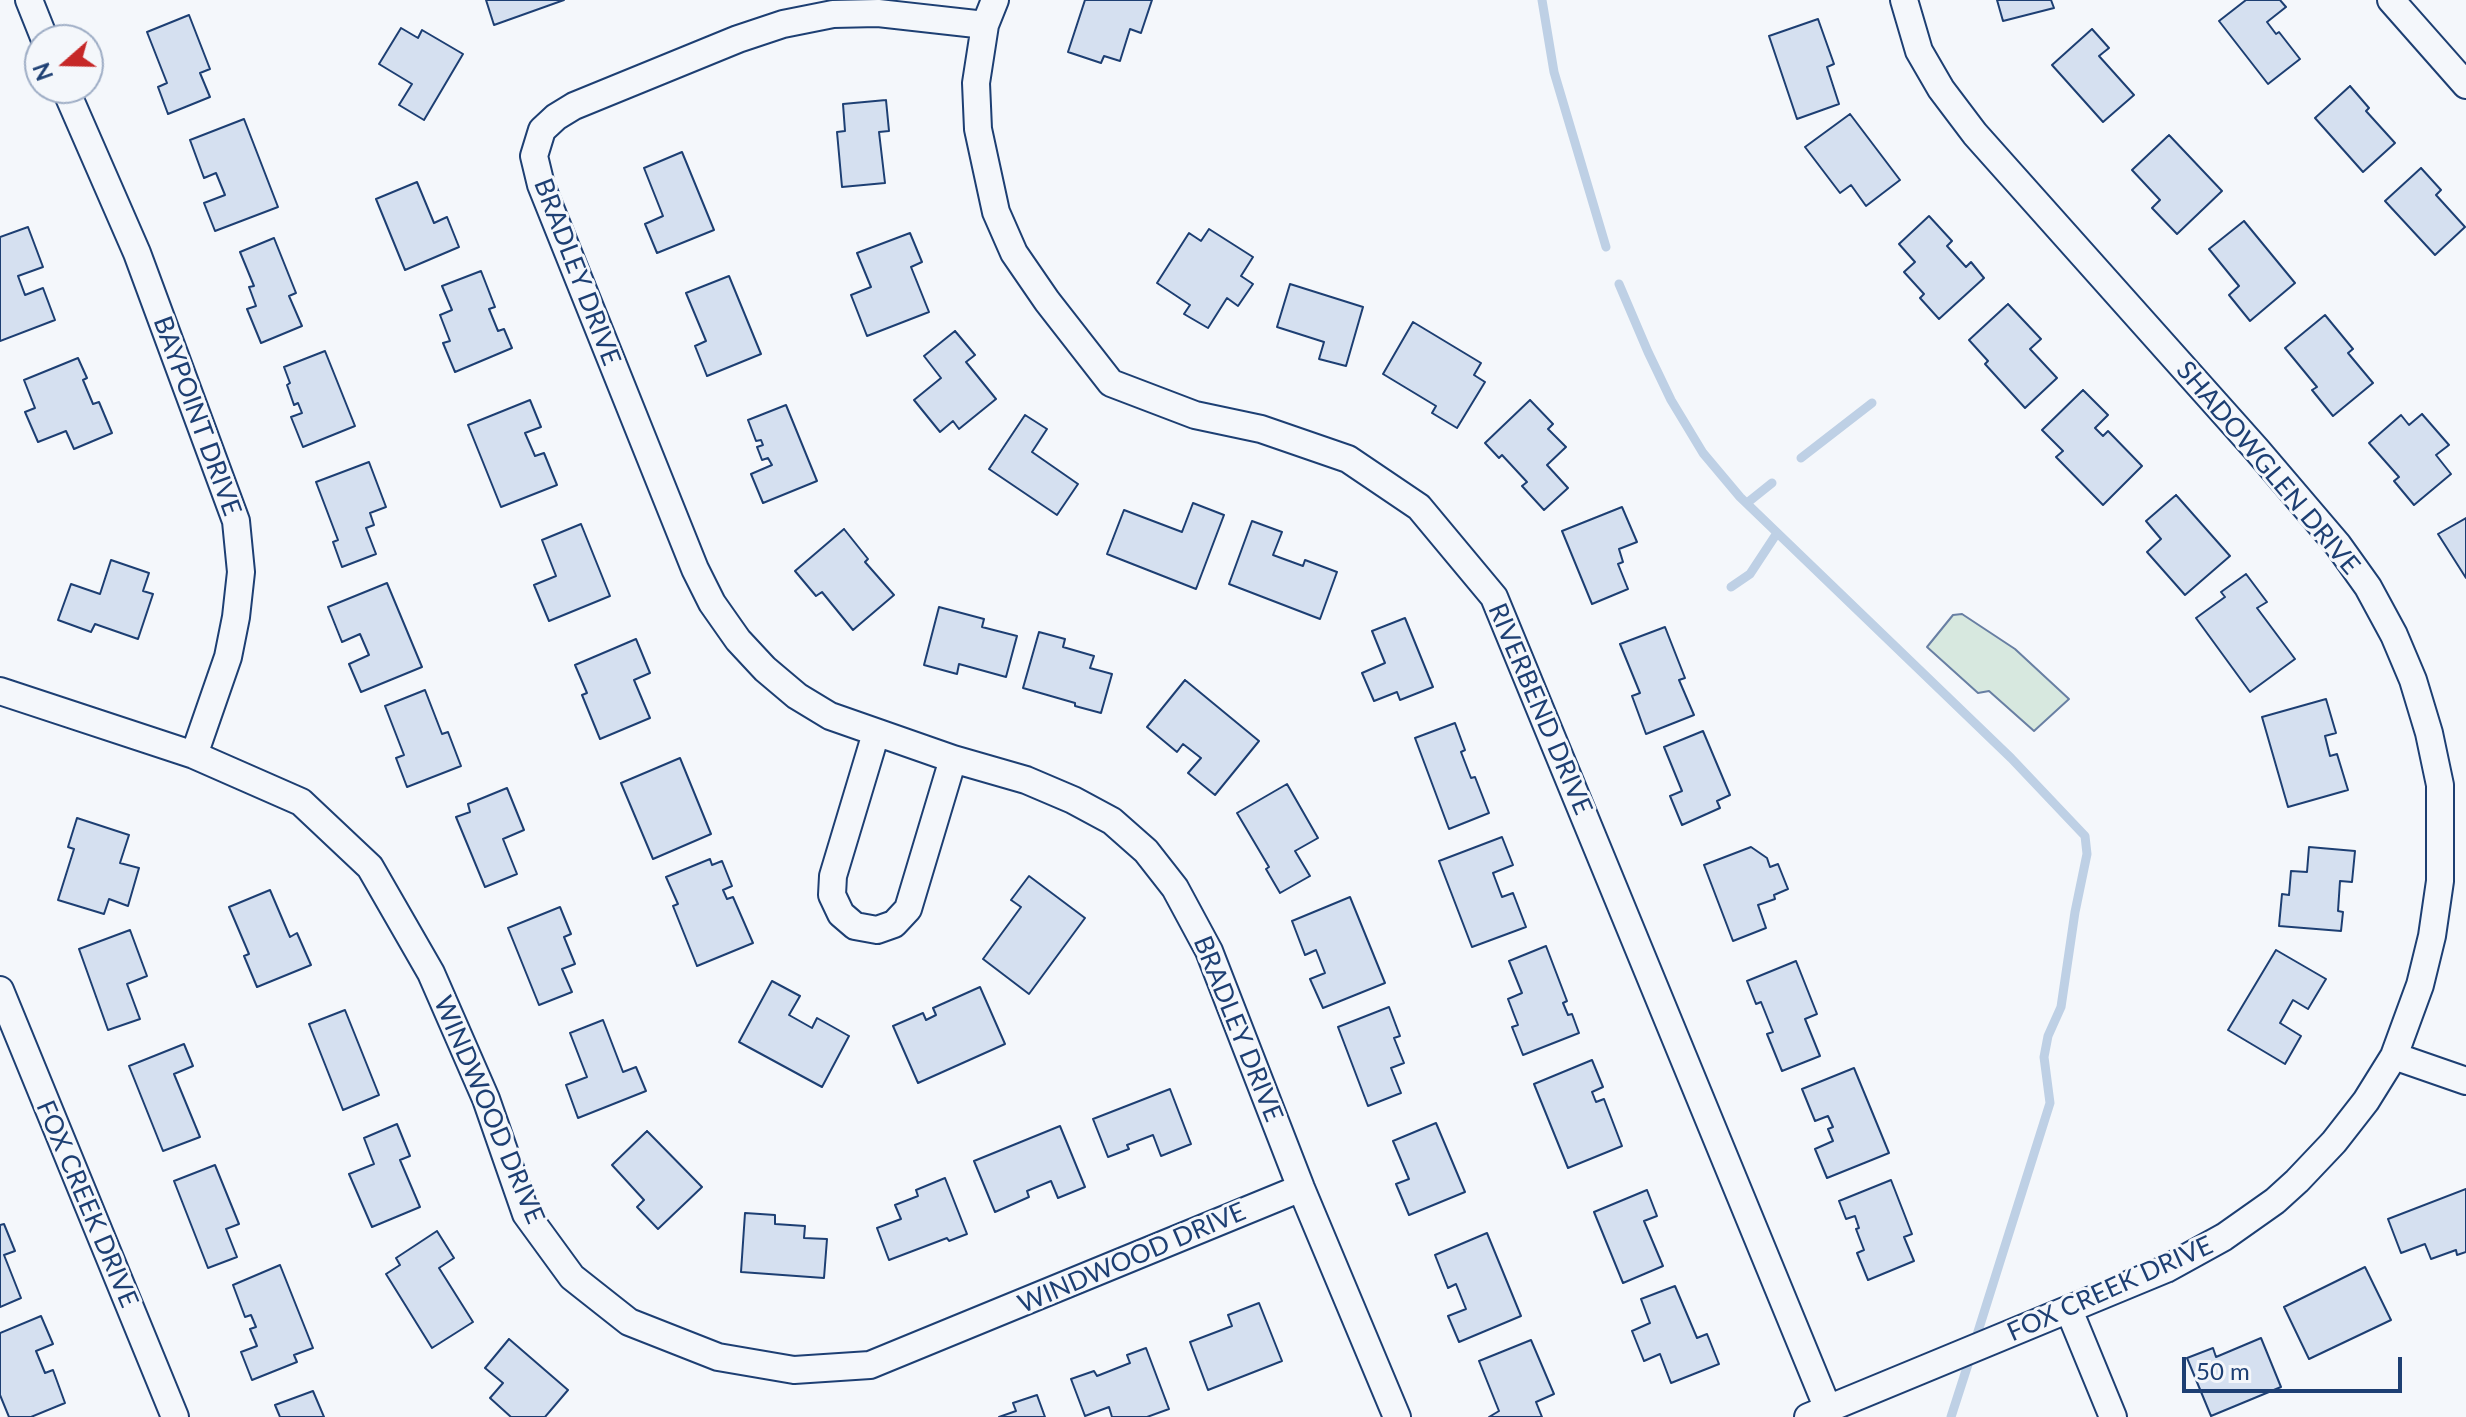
<!DOCTYPE html>
<style>
body{margin:0}
#map{position:relative;width:2466px;height:1417px;overflow:hidden;background:#f4f7fb;font-family:Lato,sans-serif}
canvas{display:block}
.north{position:absolute;left:24px;top:24px;width:80px;height:80px;box-sizing:border-box;background:#f4f7fb;border:2px solid #9eadc5;border-radius:50%;rotate:250deg;font-size:22px;font-weight:700;line-height:32px;text-align:center;color:#1d3f73}
.north::after{content:'';display:block;margin:auto;width:28px;height:36px;background:#c62828;clip-path:polygon(50% 0,100% 100%,50% 72%,0 100%)}
.scale{position:absolute;left:2182px;top:1357px;width:220px;height:36px;box-sizing:border-box;border:4px solid #1d3f73;border-top:0;padding-left:10px;font-size:24px;line-height:28px;white-space:nowrap;color:#1d3f73;-webkit-text-stroke:6px #f4f7fb;paint-order:stroke}
</style>
<div id="map">
<canvas width="2466" height="1417"></canvas>
<div class="north">N</div>
<div class="scale">50 m</div>
</div>
<script>
const context = document.querySelector('canvas').getContext('2d');
context.lineJoin = 'round';
function fillPath(path, color) {
  context.fillStyle = color;
  context.fill(path, 'evenodd');
}
function poly(rows) {
  const path = new Path2D();
  for (const r of rows) {
    path.moveTo(r[0], r[1]);
    for (let i = 2; i < r.length; i += 2) path.lineTo(r[i], r[i + 1]);
  }
  return path;
}
function strokePath(path, color, width, dash) {
  context.strokeStyle = color;
  context.lineWidth = width;
  context.lineCap = dash ? 'butt' : 'round';
  context.setLineDash(dash || []);
  context.stroke(path);
}
function label(font, color, halo, rows, align = 'center') {
  context.font = font + ' Lato,sans-serif';
  context.lineWidth = 6;
  context.setLineDash([]);
  context.textBaseline = 'middle';
  context.strokeStyle = halo;
  context.fillStyle = color;
  for (const [text, x, y, turn = 0] of rows) {
    context.save();
    context.translate(x, y);
    context.rotate((+turn || 0) * Math.PI / 180);
    context.textAlign = isNaN(turn) ? turn : align;
    if (halo) context.strokeText(text, 0, 0);
    context.fillText(text, 0, 0);
    context.restore();
  }
}
const green = poly([
 [1962,614,2015,649,2069,699,2034,731,1989,691,1978,693,1927,647,1953,615,1962,614]
]);
fillPath(green, '#d7e8df');
strokePath(green, '#687fa3', 2);
strokePath(poly([
 [1542,0,1554,72,1606,247],
 [1619,284,1648,352,1671,400,1703,453,1740,497,2011,758,2085,836,2087,854,2075,912,2061,1007,2048,1036,2044,1057,2050,1103,1975,1341],
 [1801,458,1872,403],
 [1747,503,1772,483],
 [1731,587,1750,574,1777,533],
 [1951,1417,1971,1355]
]), '#bed0e5', 9);
const building = poly([
 [486,0,564,0,494,25,486,0],
 [1085,0,1152,0,1141,33,1130,29,1120,61,1104,56,1101,63,1068,52,1085,0],
 [1997,0,2051,0,2054,8,2003,21,1997,0],
 [2246,0,2280,0,2286,7,2267,22,2276,34,2279,32,2300,59,2268,84,2219,21,2246,0],
 [189,15,210,69,200,73,210,97,168,114,158,87,167,83,147,32,189,15],
 [1818,19,1834,64,1827,67,1839,104,1797,119,1769,36,1818,19],
 [401,28,418,38,422,30,463,54,424,120,399,105,412,84,379,64,401,28],
 [2092,29,2109,48,2099,56,2134,95,2103,122,2052,65,2092,29],
 [2350,86,2369,108,2366,111,2395,143,2363,172,2315,118,2350,86],
 [886,100,889,131,879,132,885,183,842,187,837,132,845,131,843,104,886,100],
 [1850,114,1900,180,1866,206,1851,185,1840,193,1805,147,1850,114],
 [244,119,278,207,215,231,204,203,225,195,216,173,204,178,190,140,244,119],
 [2169,135,2222,191,2177,234,2152,208,2160,200,2132,170,2169,135],
 [682,152,714,230,657,253,645,224,663,216,644,168,682,152],
 [2421,168,2441,190,2436,195,2465,227,2435,255,2385,201,2421,168],
 [417,182,434,223,447,217,459,247,405,270,376,199,417,182],
 [1929,216,1952,241,1947,246,1966,267,1971,262,1984,278,1939,319,1920,298,1924,294,1904,272,1915,262,1899,244,1929,216],
 [2244,221,2295,283,2250,321,2229,295,2239,286,2209,249,2244,221],
 [28,227,43,267,18,276,25,295,43,288,55,320,0,341,0,237,28,227],
 [1209,229,1253,257,1241,276,1253,284,1238,306,1227,298,1208,328,1184,314,1190,305,1157,283,1189,233,1201,241,1209,229],
 [910,233,922,262,911,267,929,312,867,336,851,295,871,287,857,253,910,233],
 [274,238,296,293,289,296,302,326,261,343,247,309,256,306,249,287,254,286,240,252,274,238],
 [481,271,495,307,489,309,498,331,504,329,512,348,455,372,443,343,450,341,440,315,452,310,442,286,481,271],
 [729,276,761,354,707,376,695,346,706,341,686,293,729,276],
 [1290,284,1363,307,1346,366,1319,359,1324,342,1277,327,1290,284],
 [2008,304,2041,339,2030,349,2057,378,2025,408,1985,364,1988,361,1969,340,2008,304],
 [2325,315,2353,349,2348,353,2373,383,2333,416,2312,390,2317,387,2285,348,2325,315],
 [1413,322,1481,363,1474,375,1485,382,1457,428,1432,413,1436,406,1383,374,1413,322],
 [955,331,975,355,966,362,996,399,959,429,953,421,940,432,914,400,941,378,924,356,955,331],
 [325,351,355,426,303,447,291,417,302,413,298,403,294,405,287,385,290,383,284,367,325,351],
 [78,358,87,378,83,380,93,404,99,402,112,433,74,449,66,431,38,442,25,412,35,408,24,380,78,358],
 [2083,390,2108,415,2095,428,2103,436,2108,431,2142,466,2103,505,2056,457,2063,451,2042,430,2083,390],
 [530,400,541,427,525,433,535,456,544,453,557,485,501,507,468,425,530,400],
 [1530,400,1553,424,1548,429,1566,447,1547,465,1568,488,1544,510,1522,486,1527,482,1502,455,1499,458,1485,443,1530,400],
 [786,405,817,481,763,503,751,474,772,465,768,458,762,460,757,447,763,445,761,440,756,441,748,420,786,405],
 [2422,414,2449,445,2436,455,2451,474,2414,505,2394,481,2399,477,2369,443,2401,415,2409,425,2422,414],
 [1025,415,1047,429,1032,452,1078,484,1057,515,989,469,1025,415],
 [369,462,386,507,370,513,374,525,366,528,376,554,342,567,333,542,338,540,316,482,369,462],
 [2176,495,2230,556,2185,595,2147,552,2161,539,2146,521,2176,495],
 [1193,503,1224,515,1196,589,1107,554,1124,510,1182,532,1193,503],
 [1622,507,1637,542,1619,549,1623,562,1618,564,1628,589,1592,604,1562,531,1622,507],
 [2466,518,2466,578,2438,534,2466,518],
 [1252,521,1282,532,1273,555,1303,566,1305,560,1337,572,1320,619,1229,584,1252,521],
 [581,524,610,596,549,621,534,585,556,576,542,540,581,524],
 [844,529,868,559,865,562,894,595,853,630,822,592,816,596,795,571,844,529],
 [111,560,149,573,143,591,153,594,138,639,95,624,91,632,58,620,71,584,100,594,111,560],
 [2246,574,2267,602,2257,608,2295,659,2250,692,2196,618,2225,597,2221,592,2246,574],
 [387,583,422,667,361,692,349,664,369,655,360,634,342,642,328,607,387,583],
 [939,607,984,619,982,627,1017,636,1006,677,959,664,957,674,924,665,939,607],
 [1405,618,1433,687,1400,700,1397,692,1374,701,1362,673,1385,663,1372,631,1405,618],
 [1665,627,1685,678,1679,680,1694,715,1646,734,1632,696,1640,693,1620,644,1665,627],
 [1039,632,1065,639,1063,647,1094,656,1090,668,1112,674,1101,713,1075,706,1075,703,1023,688,1039,632],
 [636,639,650,673,634,680,650,718,600,739,582,695,587,693,575,665,636,639],
 [1185,680,1259,741,1215,795,1188,773,1201,758,1183,744,1177,752,1147,727,1185,680],
 [425,690,442,734,448,732,461,766,407,787,396,758,404,755,385,706,425,690],
 [2326,699,2336,733,2325,736,2330,756,2337,754,2348,790,2288,807,2262,717,2326,699],
 [1455,723,1465,750,1461,752,1471,778,1475,777,1489,813,1449,829,1415,738,1455,723],
 [1703,731,1730,795,1717,801,1720,808,1682,825,1670,796,1682,791,1664,747,1703,731],
 [680,758,711,834,653,859,621,783,680,758],
 [1287,784,1318,838,1295,851,1310,876,1280,893,1266,869,1269,867,1237,813,1287,784],
 [507,788,524,830,503,839,517,874,485,887,456,817,470,812,468,804,507,788],
 [77,818,129,835,120,863,139,868,128,906,109,899,104,914,58,900,74,849,68,847,77,818],
 [1502,837,1513,865,1493,873,1502,897,1513,893,1526,927,1472,947,1439,861,1502,837],
 [1751,847,1767,858,1770,867,1778,864,1788,889,1774,895,1775,899,1758,905,1766,928,1733,941,1704,865,1751,847],
 [2309,847,2355,851,2352,882,2340,881,2338,911,2343,912,2341,931,2279,926,2282,894,2289,895,2291,871,2307,872,2309,847],
 [710,859,712,865,722,861,732,886,723,890,727,899,733,897,753,943,697,966,673,906,678,904,666,877,710,859],
 [1029,876,1085,918,1029,994,983,959,1021,907,1011,900,1029,876],
 [270,890,290,937,297,933,311,965,257,987,244,956,249,954,229,907,270,890],
 [1350,897,1385,983,1323,1008,1310,979,1325,973,1316,950,1305,955,1292,921,1350,897],
 [560,907,571,934,564,937,575,964,562,969,572,992,539,1005,508,928,560,907],
 [130,930,147,976,127,984,140,1019,108,1030,79,949,130,930],
 [1546,946,1567,1001,1563,1003,1568,1015,1572,1014,1579,1033,1523,1055,1512,1027,1518,1025,1508,999,1522,993,1509,961,1546,946],
 [2276,950,2326,979,2308,1009,2293,1000,2280,1023,2301,1036,2285,1064,2228,1030,2276,950],
 [1796,961,1817,1014,1805,1019,1820,1056,1782,1071,1767,1034,1773,1032,1761,1002,1756,1004,1747,981,1796,961],
 [772,981,800,996,789,1015,812,1028,817,1018,849,1036,822,1087,739,1042,772,981],
 [980,987,1005,1044,918,1083,893,1026,923,1013,926,1020,936,1015,933,1008,980,987],
 [1389,1007,1400,1036,1394,1038,1404,1063,1391,1068,1401,1093,1368,1106,1338,1027,1389,1007],
 [345,1010,379,1095,343,1110,309,1024,345,1010],
 [603,1020,623,1072,636,1067,646,1091,578,1118,566,1085,587,1077,570,1033,603,1020],
 [184,1044,193,1066,174,1074,200,1137,163,1151,129,1066,184,1044],
 [1592,1060,1603,1087,1592,1092,1596,1102,1604,1099,1622,1146,1568,1168,1534,1084,1592,1060],
 [1854,1068,1889,1153,1827,1178,1815,1149,1833,1141,1828,1129,1833,1127,1828,1116,1815,1121,1802,1089,1854,1068],
 [1170,1089,1191,1144,1161,1156,1153,1135,1127,1145,1129,1149,1108,1157,1093,1119,1170,1089],
 [1436,1123,1465,1192,1409,1215,1396,1184,1409,1179,1393,1141,1436,1123],
 [397,1124,410,1156,400,1160,420,1207,372,1227,349,1174,374,1164,364,1138,397,1124],
 [1060,1126,1085,1187,1058,1198,1051,1181,1027,1191,1029,1197,995,1212,974,1161,1060,1126],
 [647,1131,702,1187,658,1229,637,1207,644,1200,612,1165,647,1131],
 [215,1165,239,1224,226,1229,237,1257,208,1268,174,1181,215,1165],
 [945,1178,967,1234,949,1241,947,1238,889,1260,877,1228,901,1219,895,1205,918,1196,916,1190,945,1178],
 [1891,1180,1912,1234,1904,1237,1914,1261,1868,1280,1857,1253,1864,1250,1856,1229,1859,1228,1855,1216,1846,1219,1839,1201,1891,1180],
 [2466,1189,2466,1252,2457,1255,2456,1250,2431,1259,2425,1244,2401,1253,2388,1219,2466,1189],
 [1647,1190,1657,1216,1644,1221,1663,1266,1623,1283,1594,1212,1647,1190],
 [745,1213,775,1215,775,1224,805,1226,804,1238,827,1239,824,1278,741,1272,745,1213],
 [4,1224,15,1251,4,1255,21,1298,0,1307,0,1225,4,1224],
 [437,1231,454,1258,439,1268,473,1322,432,1348,386,1274,400,1265,396,1258,437,1231],
 [1487,1233,1521,1316,1459,1342,1448,1316,1466,1309,1456,1284,1448,1288,1435,1255,1487,1233],
 [280,1265,313,1348,294,1355,297,1362,252,1380,241,1352,257,1346,250,1329,256,1327,251,1315,245,1317,233,1285,280,1265],
 [2365,1267,2391,1320,2309,1359,2284,1307,2365,1267],
 [1675,1286,1697,1338,1707,1334,1719,1364,1671,1383,1660,1354,1644,1361,1632,1331,1650,1323,1641,1299,1675,1286],
 [1259,1303,1282,1361,1208,1390,1190,1342,1232,1326,1228,1315,1259,1303],
 [41,1316,53,1344,36,1351,45,1373,53,1370,65,1403,31,1417,9,1417,0,1395,0,1333,41,1316],
 [2261,1338,2281,1387,2211,1416,2187,1358,2213,1348,2216,1357,2261,1338],
 [509,1339,568,1390,545,1417,511,1417,490,1398,503,1383,485,1368,509,1339],
 [1531,1340,1554,1394,1536,1402,1542,1417,1489,1417,1499,1411,1479,1361,1531,1340],
 [1146,1348,1169,1409,1147,1417,1112,1417,1109,1407,1085,1416,1071,1379,1094,1371,1097,1376,1130,1363,1127,1355,1146,1348],
 [313,1391,324,1417,280,1417,275,1405,313,1391],
 [1037,1395,1045,1417,999,1417,1016,1411,1013,1403,1037,1395]
]);
fillPath(building, '#d5e0f0');
strokePath(building, '#1d3f73', 2);
const minor = poly([
 [29,0,45,40],
 [995,0,985,25,976,83,978,129,996,212,1014,253,1047,301,1111,383,1195,415,1261,429,1348,459,1419,507,1494,597,1828,1409],
 [2391,0,2466,85],
 [985,25,878,13,833,14,783,24,738,39,574,106,556,117,542,130,534,156,541,185,695,569,712,603,738,640,765,669,797,696,830,716,953,759,1026,780,1073,800,1112,821,1146,851,1175,888,1209,951,1301,1188,1397,1417],
 [65,88,137,253,236,521,241,572,236,617,228,657,194,755],
 [0,691,194,755,301,802,370,867,431,973,486,1099,526,1214,572,1277,629,1322,718,1357,794,1370,870,1365,1301,1188],
 [876,733,833,876,832,895,841,914,855,926,877,930,894,924,908,909,953,759],
 [0,990,175,1417],
 [2394,1056,2466,1081],
 [2069,1310,2113,1417],
 [1808,1417,2166,1269,2224,1237,2275,1201,2297,1181,2334,1142,2366,1101,2394,1056,2420,985,2432,936,2440,881,2440,785,2429,733,2413,680,2394,635,2368,587,2338,545,2257,450,1975,134,1941,89,1919,51,1904,0]
]);
strokePath(minor, '#1d3f73', 30);
strokePath(minor, '#f4f7fb', 26);
label('26px', '#1d3f73', '#f4f7fb', [
 ["BRADLEY DRIVE",577,272,69],
 ["BAYPOINT DRIVE",197,416,70],
 ["SHADOWGLEN DRIVE",2268,468,50],
 ["RIVERBEND DRIVE",1540,709,67],
 ["BRADLEY DRIVE",1238,1029,68],
 ["WINDWOOD DRIVE",489,1110,67],
 ["FOX CREEK DRIVE",87,1204,67],
 ["WINDWOOD DRIVE",1132,1258,-23],
 ["FOX CREEK DRIVE",2110,1289,-24]
]);
</script>
